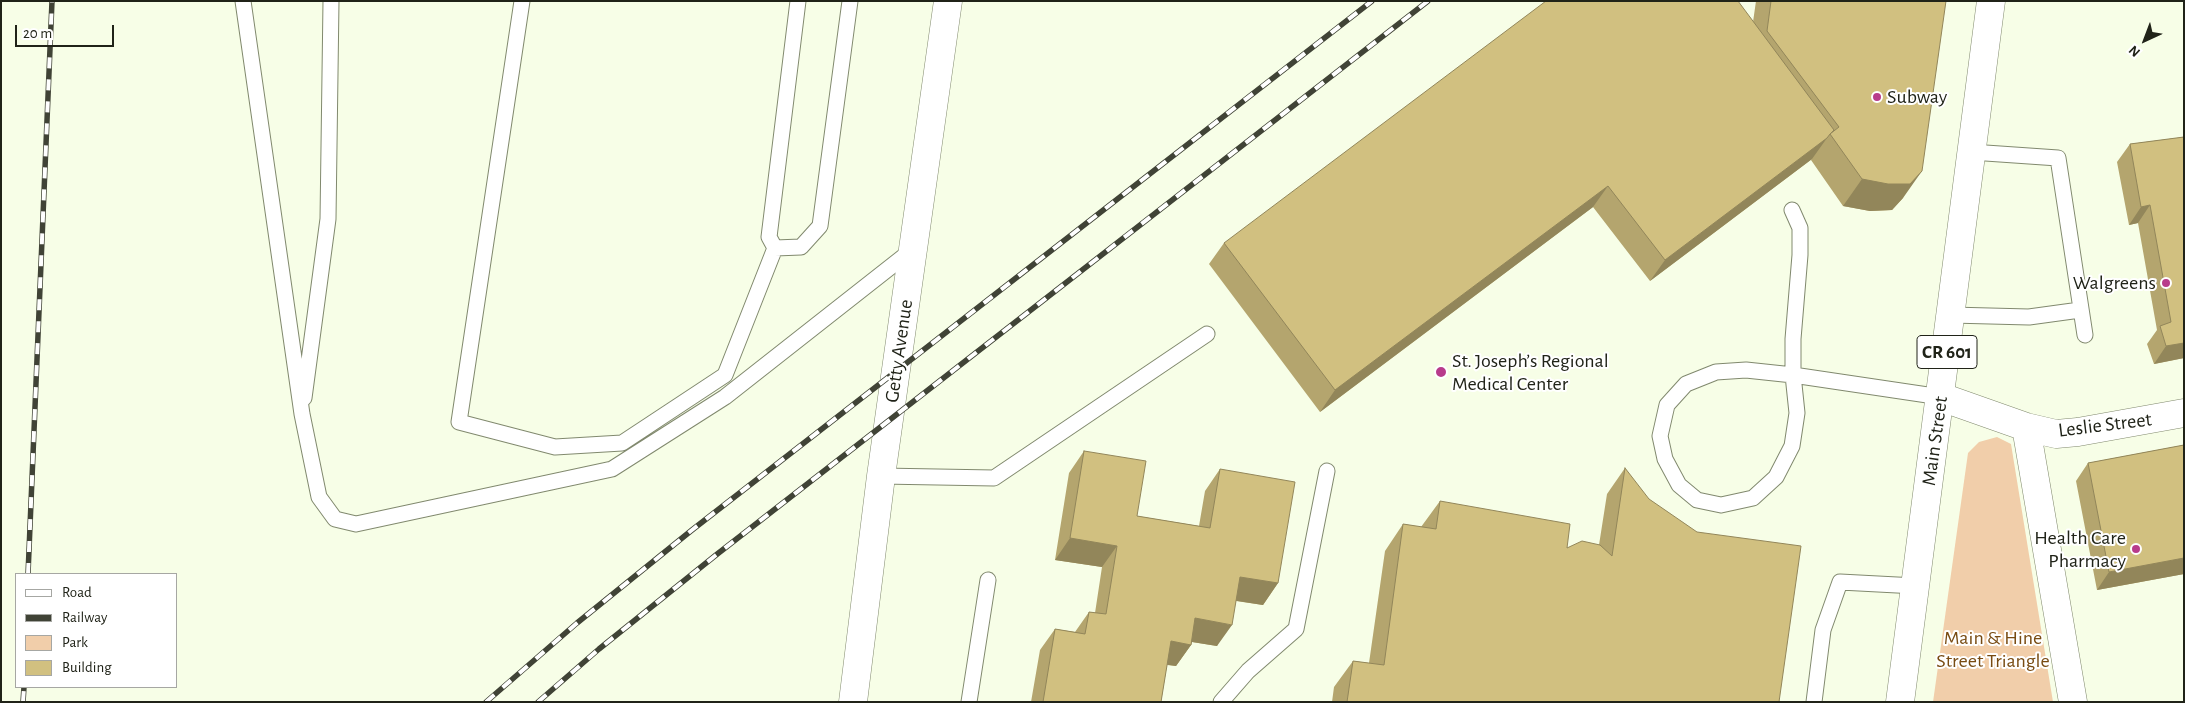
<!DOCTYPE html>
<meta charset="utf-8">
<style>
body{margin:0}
#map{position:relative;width:2185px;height:703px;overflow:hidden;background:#f7fee7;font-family:"Alegreya Sans",sans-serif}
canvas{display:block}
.frame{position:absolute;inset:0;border:2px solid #202318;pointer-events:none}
.legend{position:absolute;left:15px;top:573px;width:162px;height:115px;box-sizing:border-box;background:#fff;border:1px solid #a6a7a3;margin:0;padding:6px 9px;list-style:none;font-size:15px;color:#202318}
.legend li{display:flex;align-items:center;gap:10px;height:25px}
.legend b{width:25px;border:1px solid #a6a7a3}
.north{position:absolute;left:2120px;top:15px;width:50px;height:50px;-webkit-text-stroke:4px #fff;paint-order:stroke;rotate:223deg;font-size:14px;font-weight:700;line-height:20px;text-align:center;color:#202318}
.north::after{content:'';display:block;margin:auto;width:18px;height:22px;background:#202318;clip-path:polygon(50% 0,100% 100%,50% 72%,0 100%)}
.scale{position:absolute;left:15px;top:25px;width:99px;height:22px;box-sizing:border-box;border:2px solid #202318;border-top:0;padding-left:6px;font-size:15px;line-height:18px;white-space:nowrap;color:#202318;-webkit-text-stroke:4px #fff;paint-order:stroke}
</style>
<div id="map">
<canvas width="2185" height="703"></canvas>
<div class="frame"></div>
<ul class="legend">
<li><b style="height:6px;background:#fff"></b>Road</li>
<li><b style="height:6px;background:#404336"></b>Railway</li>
<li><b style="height:14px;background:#f1ceaa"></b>Park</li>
<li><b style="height:14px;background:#d1c080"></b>Building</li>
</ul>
<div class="north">N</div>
<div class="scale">20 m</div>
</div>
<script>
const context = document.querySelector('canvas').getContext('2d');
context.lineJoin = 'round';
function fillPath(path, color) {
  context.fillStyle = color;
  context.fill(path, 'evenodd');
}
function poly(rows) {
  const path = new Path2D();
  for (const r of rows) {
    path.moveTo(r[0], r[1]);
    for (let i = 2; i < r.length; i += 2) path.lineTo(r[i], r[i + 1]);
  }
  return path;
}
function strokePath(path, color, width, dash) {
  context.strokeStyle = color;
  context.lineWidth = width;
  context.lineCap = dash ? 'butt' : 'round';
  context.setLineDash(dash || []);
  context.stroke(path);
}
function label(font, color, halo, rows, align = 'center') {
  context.font = font + ' "Alegreya Sans",sans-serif';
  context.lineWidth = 4;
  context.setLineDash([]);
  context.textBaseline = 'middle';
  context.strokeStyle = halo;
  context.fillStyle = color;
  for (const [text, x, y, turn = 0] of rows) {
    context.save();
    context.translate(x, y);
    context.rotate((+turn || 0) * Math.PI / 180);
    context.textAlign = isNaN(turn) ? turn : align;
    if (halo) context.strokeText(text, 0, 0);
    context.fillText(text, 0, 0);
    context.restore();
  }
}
fillPath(poly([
 [1997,437,2011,444,2053,702,1933,702,1968,453,1979,442]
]), '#f1ceaa');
const lane = poly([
 [243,1,302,414,319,497,335,519,356,524,612,469,725,397,912,250],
 [522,1,459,422,555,447,622,443,725,375,775,248],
 [798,1,769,237,775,248,801,247,820,226,850,1],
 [1971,152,2058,158,2085,335],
 [1792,210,1800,228,1800,255,1793,339,1793,375,1797,413,1792,446,1776,477,1753,498,1721,505,1697,500,1679,485,1665,459,1660,436,1667,405,1686,384,1716,372,1746,370,1793,375,1941,397],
 [1951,315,2029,317,2080,310],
 [304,398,328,219,331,1],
 [881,476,994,478,1207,334],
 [969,702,988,580],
 [1221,702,1248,671,1296,629,1327,471],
 [1814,702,1823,630,1840,582,1916,586]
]);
const street = poly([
 [1941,397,2026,427,2056,434,2078,432,2184,413],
 [2026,427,2073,702]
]);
const secondary = poly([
 [853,702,881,476,948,1]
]);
const primary = poly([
 [1900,702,1991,1]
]);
strokePath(lane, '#81896e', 17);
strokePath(street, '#81896e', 29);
strokePath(secondary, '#81896e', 29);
strokePath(primary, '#81896e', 29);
strokePath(lane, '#fff', 15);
strokePath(street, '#fff', 28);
strokePath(secondary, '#fff', 28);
strokePath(primary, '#fff', 28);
const rail = poly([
 [28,574,52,1],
 [23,702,24,687],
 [486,702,577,623,692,530,1372,1],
 [538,702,599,649,716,555,1428,1]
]);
strokePath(rail, '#404336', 5.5);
strokePath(rail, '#fff', 4, [11]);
fillPath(poly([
 [1756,1,1946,1,1903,198,1892,210,1870,211,1843,206,1811,160,1812,159,1650,281,1593,207,1320,412,1209,264,1224,243,1753,22],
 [2184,137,2184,358,2154,364,2147,344,2157,330,2138,223,2129,225,2117,162,2130,144],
 [2184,445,2184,574,2097,590,2076,481,2088,463],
 [1084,451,1137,516,1199,526,1205,491,1220,469,1278,583,1263,605,1236,601,1217,646,1192,642,1191,645,1176,666,1167,665,1161,702,1031,702,1040,650,1055,629,1075,632,1089,612,1095,613,1102,567,1055,560,1069,473],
 [1625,468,1779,702,1332,702,1334,687,1353,661,1369,663,1385,551,1403,524,1421,527,1440,501,1567,548,1599,545,1607,494]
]), '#b4a56e');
fillPath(poly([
 [1827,138,1812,159,1650,281,1665,260],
 [1922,171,1903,198,1892,210,1870,211,1843,206,1862,179],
 [1608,186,1593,207,1320,412,1335,390],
 [2150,205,2138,223,2129,225,2141,207],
 [2184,343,2184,358,2154,364,2166,346],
 [1070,538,1117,546,1102,567,1055,560],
 [2184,558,2184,574,2097,590,2109,572],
 [1240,577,1278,583,1263,605,1225,599],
 [1195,618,1232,625,1217,646,1180,640],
 [1171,641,1191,645,1176,666,1156,663]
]), '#92865a');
const building = poly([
 [1546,1,1738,1,1834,130,1830,134,1827,138,1665,260,1608,186,1335,390,1224,243,1546,1],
 [1771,1,1946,1,1922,171,1910,184,1888,184,1862,179,1830,134,1839,127,1767,31,1771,1],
 [2184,137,2184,343,2166,346,2160,326,2171,322,2150,205,2141,207,2130,144,2184,137],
 [2184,445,2184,558,2109,572,2088,463,2184,445],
 [1084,451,1146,461,1137,516,1210,528,1220,469,1295,482,1278,583,1240,577,1232,625,1195,618,1191,645,1171,641,1161,702,1043,702,1055,629,1085,634,1089,612,1106,614,1117,546,1070,538,1084,451],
 [1625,468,1649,499,1697,532,1801,546,1779,702,1347,702,1353,661,1384,665,1403,524,1436,529,1440,501,1570,524,1567,548,1582,541,1600,545,1612,556,1625,468]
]);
fillPath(building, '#d1c080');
strokePath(building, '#92865a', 1);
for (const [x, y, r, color] of [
 [1877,97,5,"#b83b8b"],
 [2166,283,5,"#b83b8b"],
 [1441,372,6,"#b83b8b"],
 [2136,549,5,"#b83b8b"]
]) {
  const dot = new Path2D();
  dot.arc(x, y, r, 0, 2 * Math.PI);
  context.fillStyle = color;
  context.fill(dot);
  strokePath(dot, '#fff', 2);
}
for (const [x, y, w] of [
 [1947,352,60]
]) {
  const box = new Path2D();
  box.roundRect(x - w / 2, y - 16.5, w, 33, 4);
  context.fillStyle = '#fff';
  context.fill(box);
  strokePath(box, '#202318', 1);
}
label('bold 19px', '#202318', null, [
 ["CR 601",1947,352]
]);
label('20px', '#202318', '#fff', [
 ["Subway",1887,97],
 ["Walgreens",2156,283,"right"],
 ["St. Joseph’s Regional",1452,361],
 ["Medical Center",1452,384],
 ["Health Care",2126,538,"right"],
 ["Pharmacy",2126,561,"right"]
], 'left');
label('20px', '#202318', '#fff', [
 ["Getty Avenue",899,351,-82],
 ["Leslie Street",2105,425,-7],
 ["Main Street",1935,441,-82]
]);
label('20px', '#784b12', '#fff', [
 ["Main & Hine",1993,638],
 ["Street Triangle",1993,661]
]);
</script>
